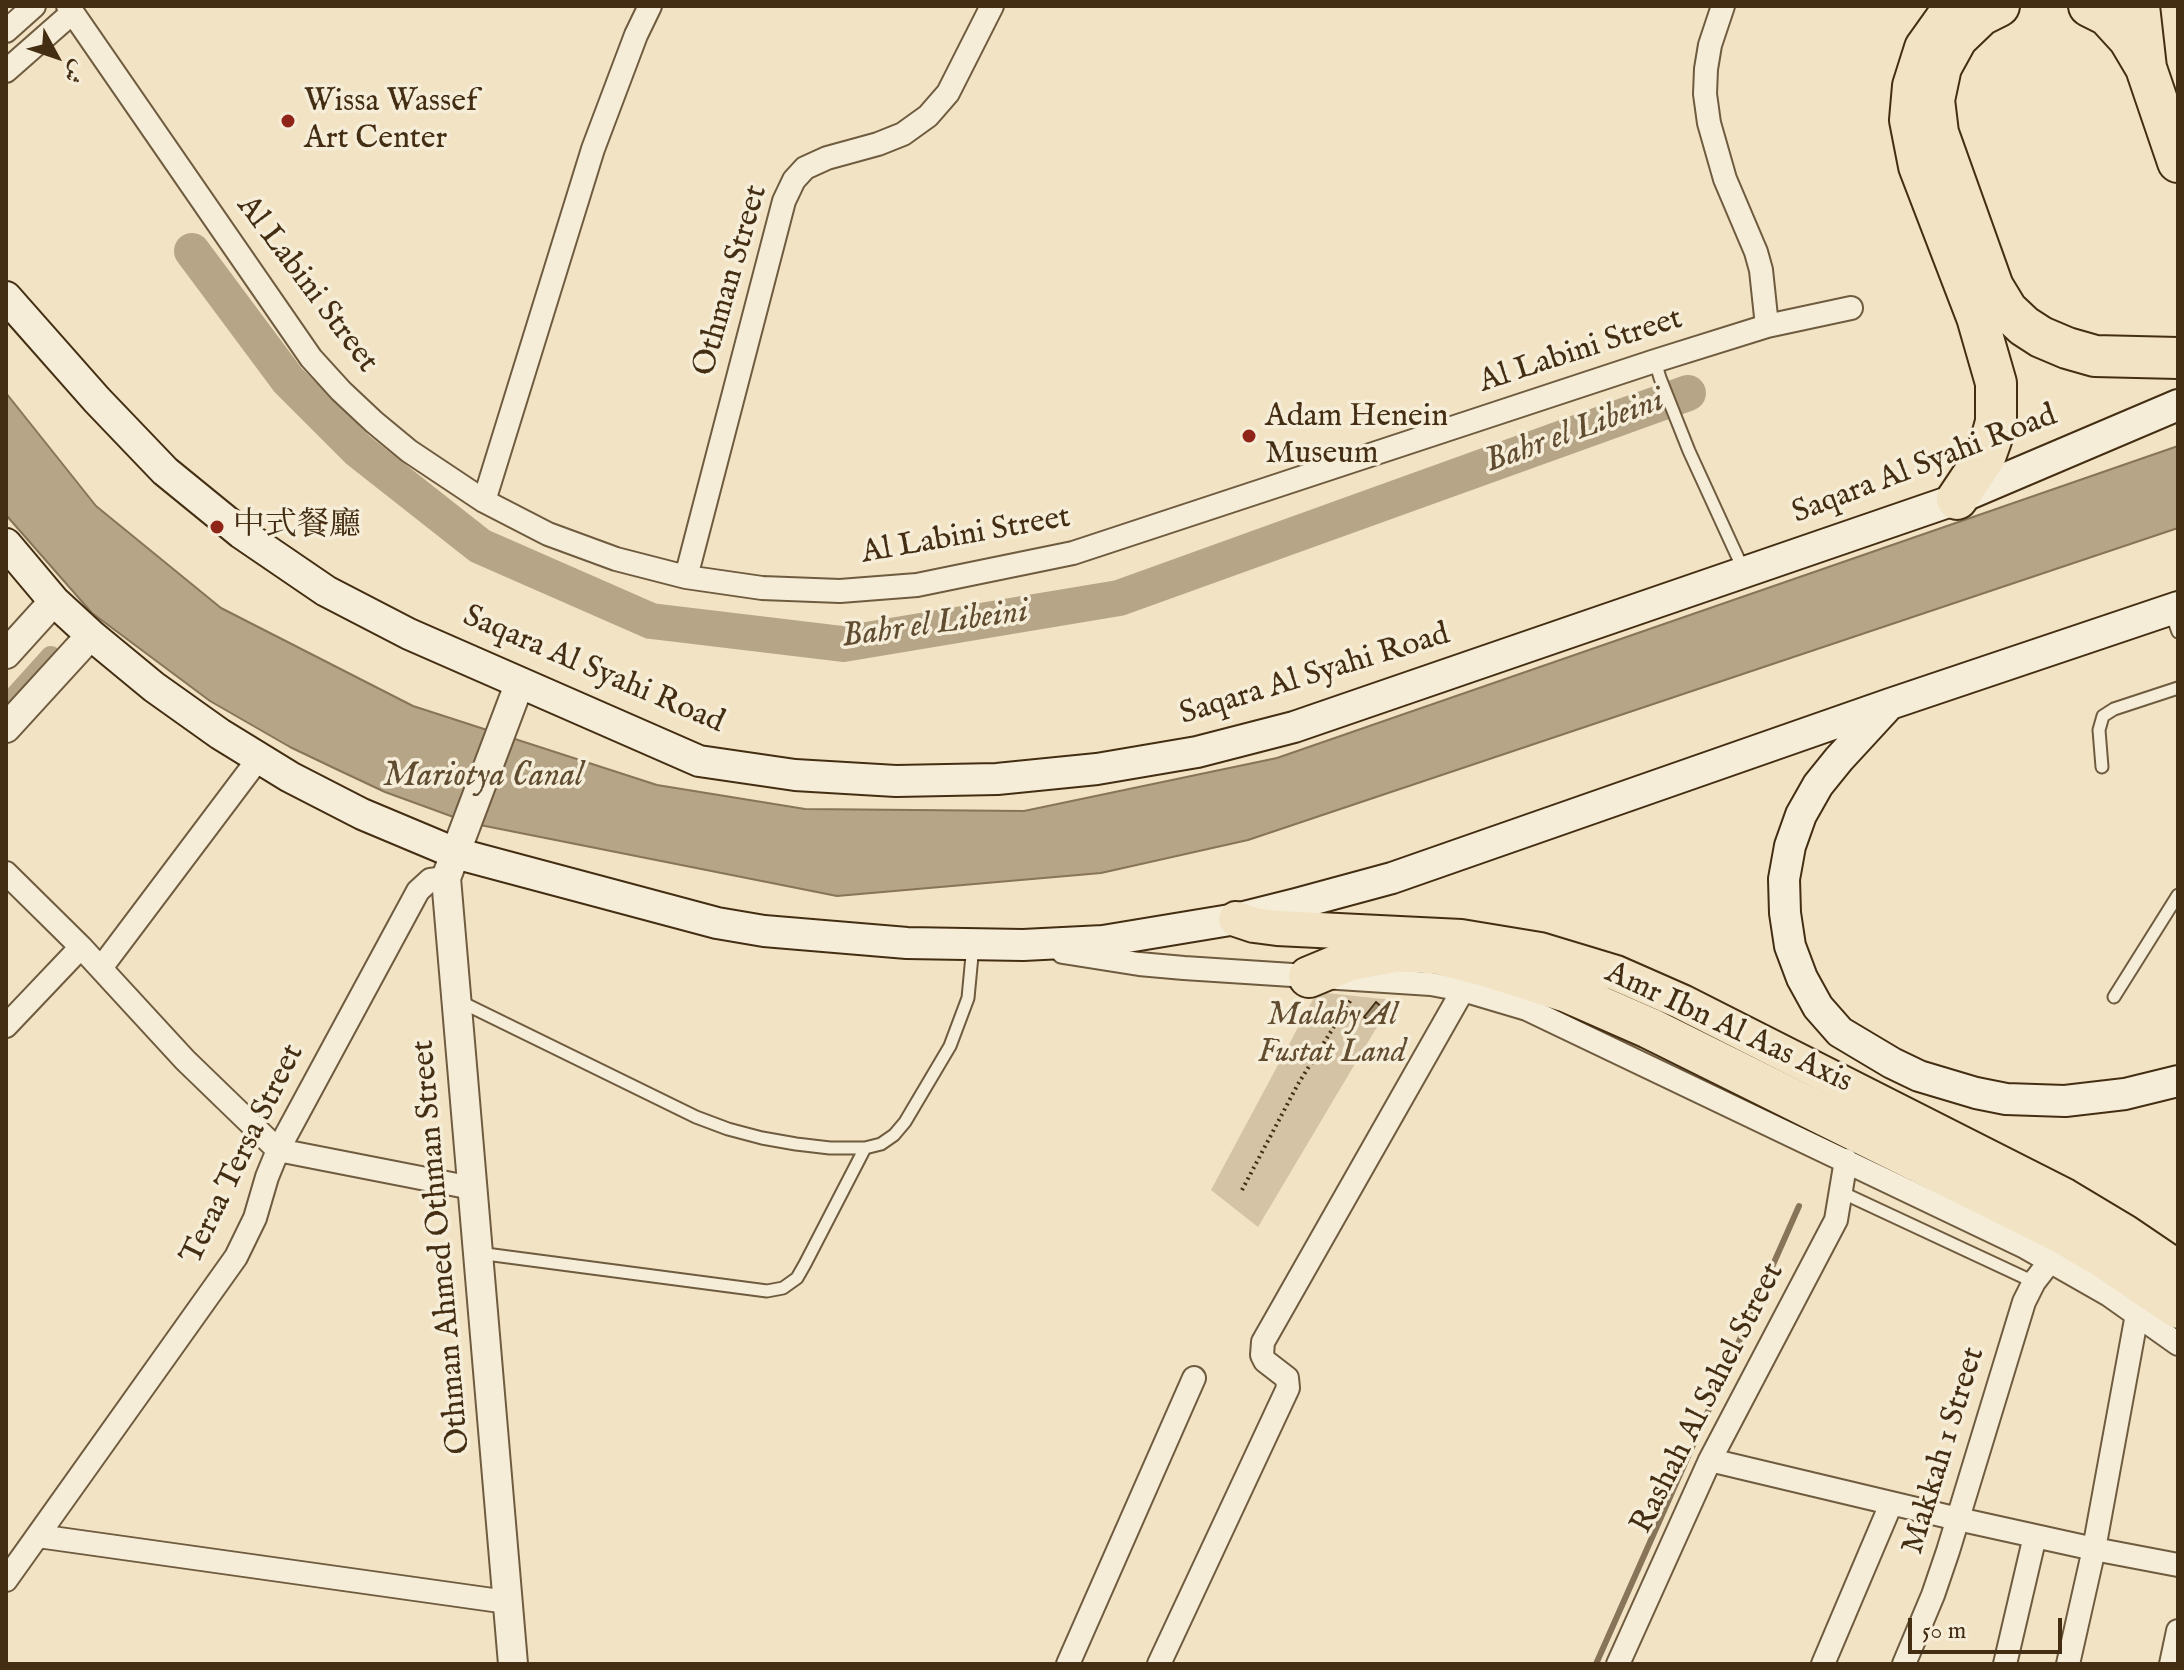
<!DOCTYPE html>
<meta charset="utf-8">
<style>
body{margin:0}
#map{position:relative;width:2184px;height:1670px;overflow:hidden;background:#f1e3c3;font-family:"IM FELL English",Amiri,serif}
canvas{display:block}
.frame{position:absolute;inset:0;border:8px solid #442e13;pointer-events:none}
.north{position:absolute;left:16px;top:16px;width:80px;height:80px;-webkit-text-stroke:6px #f6edd8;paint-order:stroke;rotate:130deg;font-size:22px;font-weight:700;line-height:32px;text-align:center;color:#442e13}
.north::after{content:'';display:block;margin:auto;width:28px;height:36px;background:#442e13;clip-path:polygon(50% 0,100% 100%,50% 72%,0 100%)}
.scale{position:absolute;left:1908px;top:1618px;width:154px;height:36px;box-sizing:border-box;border:4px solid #442e13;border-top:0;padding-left:10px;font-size:24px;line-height:28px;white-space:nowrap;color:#442e13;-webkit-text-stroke:6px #f6edd8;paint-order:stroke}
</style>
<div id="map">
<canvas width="2184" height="1670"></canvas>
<div class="frame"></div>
<div class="north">ش</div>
<div class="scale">50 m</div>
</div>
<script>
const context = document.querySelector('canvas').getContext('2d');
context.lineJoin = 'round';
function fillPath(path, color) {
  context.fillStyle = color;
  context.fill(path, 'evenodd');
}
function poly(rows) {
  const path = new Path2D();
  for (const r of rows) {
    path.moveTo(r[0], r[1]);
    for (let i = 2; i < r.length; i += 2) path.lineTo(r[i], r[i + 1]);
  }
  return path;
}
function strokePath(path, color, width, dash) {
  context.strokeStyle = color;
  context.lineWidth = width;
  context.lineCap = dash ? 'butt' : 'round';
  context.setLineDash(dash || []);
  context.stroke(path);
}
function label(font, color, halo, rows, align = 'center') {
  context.font = font + ' "IM FELL English","Noto Serif SC",serif';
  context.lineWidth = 7;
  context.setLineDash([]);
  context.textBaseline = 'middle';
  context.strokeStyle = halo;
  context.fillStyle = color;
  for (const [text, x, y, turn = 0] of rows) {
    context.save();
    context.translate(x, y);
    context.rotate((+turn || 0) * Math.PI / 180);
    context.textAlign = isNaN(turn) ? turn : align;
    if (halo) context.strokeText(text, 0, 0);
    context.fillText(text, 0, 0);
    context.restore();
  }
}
fillPath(poly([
 [1317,992,1393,1000,1258,1227,1211,1190]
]), '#d4c4a5');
const water = poly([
 [6,393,96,506,221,608,413,706,657,785,805,809,1024,811,1277,758,2178,446,2178,528,1248,840,1101,873,837,896,470,823,385,792,336,769,290,747,210,701,92,613,6,515,6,393]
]);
fillPath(water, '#b6a587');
strokePath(water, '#887559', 2);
strokePath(poly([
 [1596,1664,1799,1206]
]), '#887559', 6);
strokePath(poly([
 [6,707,51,657]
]), '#b6a587', 22);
strokePath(poly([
 [192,251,288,380,358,450,480,546,651,621,843,644,1119,598,1688,393]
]), '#b6a587', 36);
const building = poly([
 [1376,1002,1385,1010,1374,1025,1364,1017,1376,1002]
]);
fillPath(building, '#9e8c6f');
strokePath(building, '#442e13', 2);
const service = poly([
 [1655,361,1660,378,1689,451,1744,571],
 [2170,610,2178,632],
 [2102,767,2099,730,2103,716,2114,709,2178,688],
 [2114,997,2178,895],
 [459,1001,696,1117,728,1129,762,1138,796,1144,830,1148,865,1148,881,1144,894,1135,905,1122,950,1046,968,998,973,945],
 [1841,1192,2034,1282],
 [478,1253,767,1291,783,1288,797,1278,805,1264,865,1148]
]);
const minor = poly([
 [68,6,311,358,341,391,374,422,409,451,484,501,548,534,616,559,686,577,762,588,840,591,917,585,1073,553,1655,361,1767,326,1851,308],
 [1723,6,1710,45,1706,69,1705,94,1709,123,1725,179,1756,252,1761,270,1767,326],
 [6,31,34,6],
 [6,71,72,13],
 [484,501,593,149,636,35,650,6],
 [686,577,784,201,794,180,805,168,827,158,878,144,903,134,928,116,948,93,992,6],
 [6,873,81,947,185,1060,278,1150,472,1188],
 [1063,952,1139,964,1184,968,1431,984,1463,990,1527,1009,2023,1246,2109,1295,2178,1344],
 [101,968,259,758],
 [6,1026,81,947],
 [1710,1460,1958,1519,2094,1549,2178,1565],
 [38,1536,507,1602],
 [6,1580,236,1257,255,1218,267,1177,278,1150,418,891,430,880,446,878],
 [1068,1664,1194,1378],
 [1159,1664,1288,1388,1287,1378,1265,1361,1262,1355,1263,1342,1463,990],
 [1618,1664,1710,1460,1836,1220,1846,1160],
 [1823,1664,1891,1504],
 [1904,1664,1933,1595,1948,1551,2024,1302,2034,1282,2051,1260],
 [2005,1664,2035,1536],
 [2068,1664,2094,1549,2137,1314],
 [2171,1664,2178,1631]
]);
const tertiary = poly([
 [6,654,54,601],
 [6,728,91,635],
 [513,1664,446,878,520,682]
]);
const secondary = poly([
 [6,297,97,400,165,471,241,533,326,591,409,634,699,761,795,775,896,781,997,779,1097,769,1197,752,1294,727,1957,499,2178,405],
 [6,544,54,601,91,635,154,687,220,734,290,777,362,814,455,853,717,923,764,931,907,943,1023,945,1103,941,1236,919,1296,904,1392,878,1890,704,2178,607],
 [1886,708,1839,759,1818,785,1801,815,1790,846,1784,879,1785,913,1790,946,1802,978,1818,1007,1840,1032,1892,1063,1919,1076,1976,1093,2006,1099,2065,1101,2125,1094,2178,1081]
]);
const primary = poly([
 [1236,919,1254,925,1277,928,1461,937,1540,950,1616,973,1682,1002,2065,1196,2125,1232,2178,1268]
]);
const motorway = poly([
 [1955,6,1925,48,1913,86,1910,120,1919,166,1977,317,1996,383,1996,422,1991,440,1985,457,1957,499],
 [1999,6,1981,15,1957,38,1941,67,1934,100,1938,133,1993,287,2007,310,2024,326,2041,337,2067,348,2095,356,2178,358],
 [2089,6,2107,15,2129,39,2145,66],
 [2139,6,2146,68,2178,162],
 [1309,977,1350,960,1394,952,1416,952,1439,954,1482,965,1567,992,1649,1028,2060,1232,2101,1256,2178,1308]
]);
strokePath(service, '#6f5b3f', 15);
strokePath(minor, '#6f5b3f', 26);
strokePath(tertiary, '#6f5b3f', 32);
strokePath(secondary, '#442e13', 34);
strokePath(primary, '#442e13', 38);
strokePath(motorway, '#442e13', 44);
strokePath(poly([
 [1242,1190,1298,1084,1352,998]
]), '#442e13', 4, [2, 4]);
strokePath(service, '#f6edd8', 11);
strokePath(minor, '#f6edd8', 22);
strokePath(tertiary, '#f6edd8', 28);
strokePath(secondary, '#f6edd8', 30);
strokePath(primary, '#f1e3c3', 34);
strokePath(motorway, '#f1e3c3', 40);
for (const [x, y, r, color] of [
 [288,121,8,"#8f2418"],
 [1249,436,8,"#8f2418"],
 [217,527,8,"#8f2418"]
]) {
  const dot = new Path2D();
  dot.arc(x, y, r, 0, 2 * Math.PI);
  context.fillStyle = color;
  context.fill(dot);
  strokePath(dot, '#f6edd8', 3);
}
label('32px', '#442e13', '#f6edd8', [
 ["Wissa Wassef",304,103],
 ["Art Center",304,140],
 ["Adam Henein",1265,418],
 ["Museum",1265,455],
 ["中式餐廳",233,527]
], 'left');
label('32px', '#442e13', '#f6edd8', [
 ["Othman Street",732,281,-74],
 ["Al Labini Street",306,285,53],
 ["Al Labini Street",1581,352,-18],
 ["Saqara Al Syahi Road",1925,466,-21],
 ["Al Labini Street",966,537,-10],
 ["Saqara Al Syahi Road",593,671,23],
 ["Saqara Al Syahi Road",1315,676,-17],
 ["Amr Ibn Al Aas Axis",1728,1029,25],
 ["Teraa Tersa Street",244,1155,-64],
 ["Othman Ahmed Othman Street",443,1247,-95],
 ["Rashah Al Sahel Street",1709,1399,-63],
 ["Makkah 1 Street",1945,1451,-73]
]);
label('italic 32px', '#614c30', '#f6edd8', [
 ["Malahy Al",1332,1017],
 ["Fustat Land",1332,1054]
]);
label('italic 34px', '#604c30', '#f6edd8', [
 ["Bahr el Libeini",1575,433,-20],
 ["Bahr el Libeini",935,626,-8],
 ["Mariotya Canal",483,778]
]);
</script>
